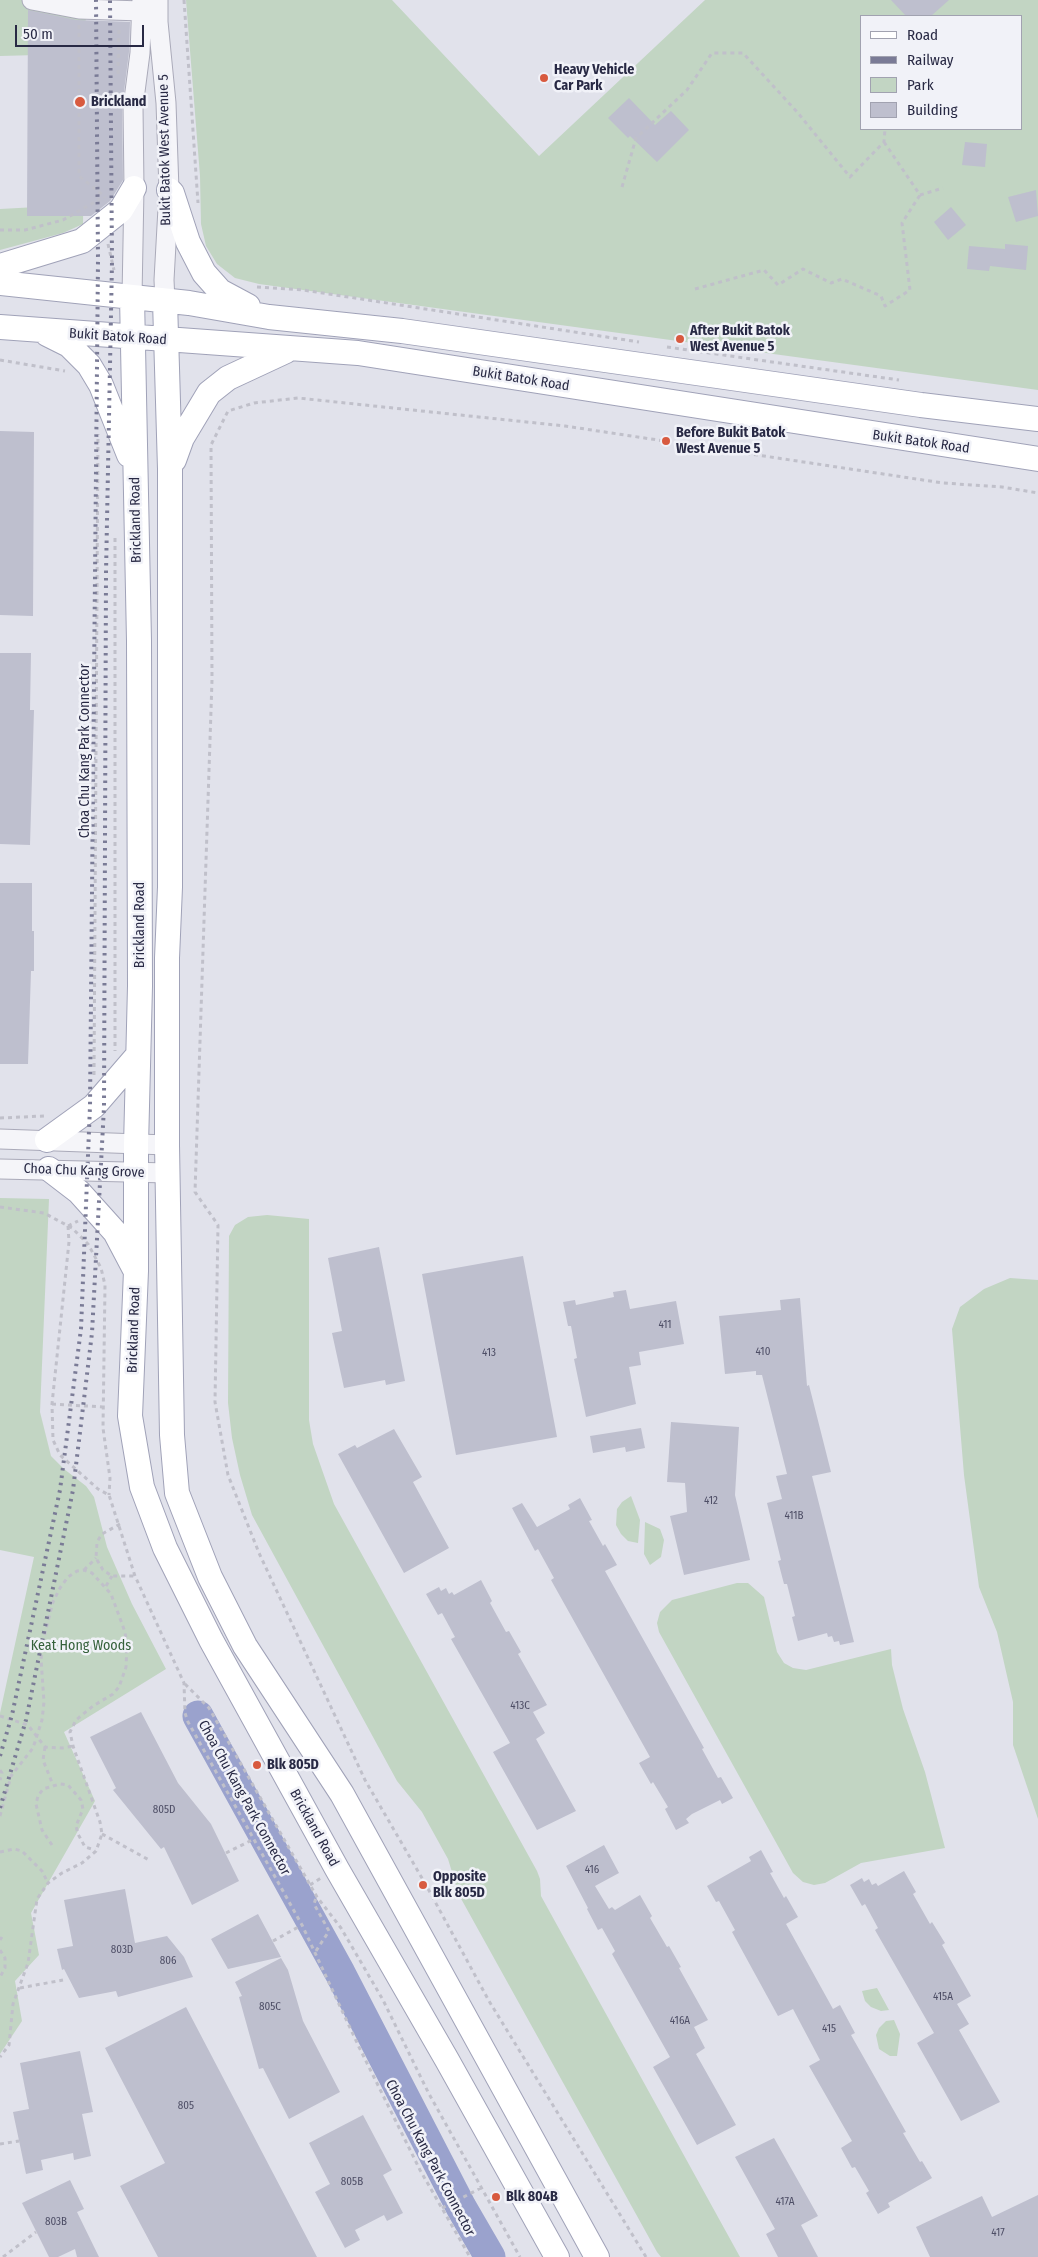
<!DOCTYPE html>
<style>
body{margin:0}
#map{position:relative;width:1038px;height:2257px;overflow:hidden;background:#e1e2eb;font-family:"Fira Sans Condensed",sans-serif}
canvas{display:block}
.legend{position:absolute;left:860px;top:15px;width:162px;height:115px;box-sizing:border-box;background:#f1f2f8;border:1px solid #a1a2b0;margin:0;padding:6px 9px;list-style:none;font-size:15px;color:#282944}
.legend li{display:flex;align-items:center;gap:10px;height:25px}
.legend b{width:25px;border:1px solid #a1a2b0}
.scale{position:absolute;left:15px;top:25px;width:129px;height:22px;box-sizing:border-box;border:2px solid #282944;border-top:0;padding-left:6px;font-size:15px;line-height:18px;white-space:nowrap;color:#282944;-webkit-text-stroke:4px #f1f2f8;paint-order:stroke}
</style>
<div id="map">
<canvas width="1038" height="2257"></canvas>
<ul class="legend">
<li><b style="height:6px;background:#fff"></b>Road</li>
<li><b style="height:6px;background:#7a7b96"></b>Railway</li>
<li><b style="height:14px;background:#c2d5c3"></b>Park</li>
<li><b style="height:14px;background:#bebfce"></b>Building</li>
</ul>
<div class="scale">50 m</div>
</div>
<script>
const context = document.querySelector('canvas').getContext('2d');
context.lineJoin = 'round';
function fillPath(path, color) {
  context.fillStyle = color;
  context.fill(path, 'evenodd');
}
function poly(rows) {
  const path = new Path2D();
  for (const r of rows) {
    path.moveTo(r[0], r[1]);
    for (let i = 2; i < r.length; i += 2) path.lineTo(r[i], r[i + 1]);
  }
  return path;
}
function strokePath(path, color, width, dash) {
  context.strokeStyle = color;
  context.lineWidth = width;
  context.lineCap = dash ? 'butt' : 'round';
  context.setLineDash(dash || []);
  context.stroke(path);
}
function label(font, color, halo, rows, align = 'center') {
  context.font = font + ' "Fira Sans Condensed",sans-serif';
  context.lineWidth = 5;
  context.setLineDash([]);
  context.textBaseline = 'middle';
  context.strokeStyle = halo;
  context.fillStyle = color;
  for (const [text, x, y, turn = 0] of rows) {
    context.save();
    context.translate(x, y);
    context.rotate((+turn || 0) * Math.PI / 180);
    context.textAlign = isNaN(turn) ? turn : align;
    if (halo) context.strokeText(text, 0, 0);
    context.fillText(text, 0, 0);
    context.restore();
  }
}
fillPath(poly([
 [0,0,86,0,83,224,63,233,0,250,0,209,37,207,37,55,0,56],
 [186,0,392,0,539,156,705,0,1038,0,1038,390,259,284,235,278,217,264,206,246,201,224,200,176],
 [862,16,1022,16,1022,129,862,129],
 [0,1198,49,1199,40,1412,51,1456,64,1469,86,1486,94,1497,107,1547,132,1604,166,1669,64,1732,95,1801,31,1913,39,1955,15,1981,22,2021,0,2054,0,1713,34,1557,0,1550],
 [267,1215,309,1219,309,1420,313,1444,334,1504,537,1871,540,1879,541,1896,740,2257,661,2257,657,2252,459,1895,448,1859,422,1812,397,1781,252,1515,240,1475,232,1438,228,1403,229,1236,235,1225,248,1217],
 [1010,1278,1038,1280,1038,1819,1013,1745,1013,1702,997,1632,979,1587,964,1475,952,1329,960,1307,984,1289],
 [631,1496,640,1520,638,1543,628,1541,621,1534,616,1525,617,1509,622,1502],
 [645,1522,660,1529,664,1540,661,1557,650,1565,644,1554],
 [737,1583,748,1583,764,1597,777,1652,784,1663,793,1668,806,1670,891,1649,892,1665,903,1709,925,1772,945,1848,861,1863,825,1883,814,1885,803,1882,793,1873,659,1632,657,1623,660,1612,672,1600],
 [877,1988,889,2010,881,2011,871,2007,865,2001,862,1991],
 [894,2020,900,2034,897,2056,890,2056,879,2049,876,2035,879,2028,886,2021]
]), '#c2d5c3');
strokePath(poly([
 [198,1716,340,1973,461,2207,490,2257]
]), '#9aa2cd', 31);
fillPath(poly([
 [891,0,949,0,931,16,906,16],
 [28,10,77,20,130,22,129,52,122,107,123,180,110,201,91,216,27,216],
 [629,98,655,125,671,111,689,130,657,162,630,136,628,138,608,118],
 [965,142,987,144,985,167,962,165],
 [1036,190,1038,216,1016,222,1008,197],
 [951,207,966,225,948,240,934,222],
 [1005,244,1028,246,1026,270,990,266,989,271,967,269,969,246,1005,249],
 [0,431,34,432,33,616,0,615],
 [0,653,31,653,30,710,34,710,30,845,0,844],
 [0,883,32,883,32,931,34,931,34,971,31,971,28,1064,0,1064],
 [379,1247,405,1381,386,1385,385,1380,344,1388,332,1333,342,1331,328,1258],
 [523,1256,557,1437,456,1455,422,1274],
 [626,1290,630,1309,676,1301,684,1344,639,1352,641,1365,629,1367,636,1404,586,1417,574,1359,577,1358,571,1326,568,1326,563,1302,575,1300,576,1305,614,1297,613,1292],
 [800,1298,807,1386,809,1385,831,1472,812,1476,854,1642,840,1645,839,1641,834,1642,832,1636,828,1637,827,1633,798,1641,792,1617,795,1616,787,1584,784,1584,778,1561,781,1560,767,1503,782,1499,776,1476,787,1474,762,1375,756,1375,756,1371,725,1374,719,1316,781,1310,780,1300],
 [671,1422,739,1427,735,1495,750,1560,684,1575,670,1516,687,1512,685,1483,667,1482],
 [641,1428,645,1448,626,1452,625,1447,593,1453,590,1436],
 [394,1429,422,1477,413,1482,449,1548,404,1573,338,1454,355,1445,357,1448],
 [580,1498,592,1520,589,1521,603,1546,605,1544,617,1565,605,1571,704,1748,702,1749,718,1778,721,1777,733,1798,722,1804,720,1800,692,1814,686,1819,689,1823,676,1830,665,1809,668,1807,653,1782,651,1784,639,1763,650,1757,551,1580,554,1578,538,1549,535,1551,512,1508,522,1503,537,1527,570,1509,568,1505],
 [481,1580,492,1601,490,1603,506,1632,509,1631,521,1652,518,1654,547,1705,533,1712,545,1733,536,1739,576,1811,537,1830,493,1752,510,1743,451,1639,455,1637,442,1613,438,1615,426,1594,439,1587,441,1591,446,1588,449,1594,452,1592,454,1595],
 [141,1712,178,1783,211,1824,239,1881,192,1905,164,1847,161,1849,113,1790,116,1788,90,1737],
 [604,1845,619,1873,595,1886,609,1909,612,1907,615,1910,640,1895,652,1916,650,1918,667,1947,669,1946,681,1967,679,1968,708,2020,694,2027,705,2048,696,2054,736,2125,697,2145,653,2067,670,2057,612,1954,615,1951,602,1928,598,1930,587,1909,588,1908,566,1866],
 [761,1850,773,1872,770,1873,784,1898,786,1896,798,1917,786,1924,833,2009,840,2005,855,2033,851,2035,906,2132,903,2133,920,2162,922,2161,932,2178,888,2203,890,2207,878,2214,866,2193,869,2191,855,2167,852,2168,841,2148,852,2141,809,2066,820,2060,793,2009,778,2016,732,1932,735,1930,719,1901,716,1902,707,1886,751,1861,749,1857],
 [904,1871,916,1892,913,1894,930,1924,932,1922,945,1943,942,1945,971,1996,957,2004,969,2024,959,2030,1000,2102,961,2121,917,2043,934,2033,875,1930,878,1928,865,1904,862,1906,850,1885,862,1878,864,1882,869,1879,872,1885,876,1883,878,1886],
 [125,1889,135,1943,167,1936,184,1957,193,1977,118,1997,116,1991,79,1998,64,1969,62,1970,57,1949,73,1946,64,1900],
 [258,1914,281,1957,228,1969,211,1939],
 [281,1958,288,1970,303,2021,340,2092,289,2119,263,2068,259,2069,239,1997,242,1996,235,1982],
 [186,2007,317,2257,158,2257,120,2186,165,2163,105,2048],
 [80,2051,93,2112,82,2114,91,2156,74,2160,73,2153,41,2160,43,2170,26,2174,13,2112,29,2109,20,2063],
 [363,2115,392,2170,383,2175,403,2213,387,2221,384,2215,355,2230,360,2240,345,2248,315,2192,330,2184,309,2143],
 [774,2138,818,2216,801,2225,818,2257,778,2257,766,2234,775,2229,735,2157],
 [70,2180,84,2209,77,2212,99,2257,77,2257,75,2249,58,2257,49,2257,22,2203],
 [1038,2195,1038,2257,930,2257,916,2227,982,2196,992,2217]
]), '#bebfce');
const minor = poly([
 [32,0,79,9,142,11],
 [158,0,158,22,166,103,169,190,164,280,165,301],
 [132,297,134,188,133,107,140,53,142,0],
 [0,1139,167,1145],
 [0,1169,168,1173]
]);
const major = poly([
 [169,190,172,193,188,242,204,273,220,291,248,306],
 [0,266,82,241,121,210,134,188],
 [0,283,189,303,269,317,402,331,921,405,1038,419],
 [132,297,139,641,140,986,136,1146,136,1271,130,1416,142,1487,165,1548,211,1640,337,1869,447,2060,557,2257],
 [165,301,170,469,170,887,167,958,167,1145,172,1435,177,1493,210,1577,245,1646,342,1794,597,2257],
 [0,327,358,353,1038,459],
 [47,334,69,345,89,365,101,385,129,455],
 [174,460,182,438,209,393,228,378,286,351],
 [47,1140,94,1106,138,1055],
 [49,1169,79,1192,115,1232,134,1268]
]);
strokePath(minor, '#aaaab9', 21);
strokePath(major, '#a0a2b8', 26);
strokePath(poly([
 [184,0,198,203],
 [79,25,79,176,104,196,105,198],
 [118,74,119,26],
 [884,142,920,195,943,188],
 [622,187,636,138,687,90,712,53,743,53,798,113,850,177,884,142,885,129],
 [0,230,25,230,63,220,100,199],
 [108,244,114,270],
 [257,287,303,290,639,342],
 [695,289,764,270,778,285,803,269,831,283,842,279,881,296,885,306,910,290,902,223,920,195],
 [667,347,899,380],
 [0,360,65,371],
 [115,538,115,1051],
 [94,1075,98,434],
 [0,1118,44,1116],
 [0,1207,44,1213,72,1228,88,1244,101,1268,105,1285,103,1428,110,1478,109,1495],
 [68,1226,69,1242,52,1404,53,1440,60,1455,98,1489,109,1495,135,1576,184,1683,185,1713,188,1722,302,1925,359,2047,420,2170,470,2257],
 [68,1226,78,1221],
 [52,1404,103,1407],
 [120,1524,102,1534,97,1542,96,1558,103,1570,112,1576,135,1576],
 [84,1570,96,1558],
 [106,1586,112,1576],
 [185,1684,209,1708,317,1897,341,1928,383,2000,428,2092,520,2257],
 [0,1716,28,1725,45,1747,62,1748,73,1746],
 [45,1747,43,1760,53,1785],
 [0,1770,2,1773,0,1780],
 [0,1816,11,1776,33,1748,42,1720,44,1702,41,1659,44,1637,53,1602,60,1588,68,1577,77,1571,84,1570,92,1573,111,1594,125,1632,127,1645,126,1667,119,1687,113,1694,93,1706,76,1720,70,1732,73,1746,100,1822,102,1834,96,1851,82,1863,62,1873,48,1883,37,1899,28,1963,13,2004,9,2045,0,2057],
 [102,1834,149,1860],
 [52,1845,42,1830,36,1804,38,1796,43,1789,60,1784,68,1785,81,1800,83,1809,76,1826,78,1834,85,1847,95,1850],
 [0,1852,14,1849,22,1851,42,1871,48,1883],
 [226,1853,254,1839],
 [310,1885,321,1878],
 [0,1940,2,1937],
 [273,1941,302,1925],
 [0,1950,5,1958,5,1968,0,1977],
 [316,1951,329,1931,314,1904,316,1898],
 [20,1988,63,1980],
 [0,2144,19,2141],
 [442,2208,481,2188],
 [3,2257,36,2232],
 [646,2257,489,2001,426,1885,365,1780,259,1553,228,1475,215,1402,218,1225,195,1192,212,680,211,445,228,411,254,403,298,398,565,426,943,483,1002,487,1038,493]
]), '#c0c0ca', 3, [4, 4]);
strokePath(minor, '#f5f5f9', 19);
strokePath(major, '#fff', 24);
strokePath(poly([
 [0,1756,12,1715,60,1490,81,1329,90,1106,98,260,96,0],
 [0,1808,26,1720,73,1490,92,1333,104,1107,106,573,112,262,110,0]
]), '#7a7b96', 4, [2.5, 5]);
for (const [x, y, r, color] of [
 [544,78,5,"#d85a3f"],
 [80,102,6,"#d85a3f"],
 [680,339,5,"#d85a3f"],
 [666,441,5,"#d85a3f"],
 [257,1765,5,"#d85a3f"],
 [423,1885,5,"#d85a3f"],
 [496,2197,5,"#d85a3f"]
]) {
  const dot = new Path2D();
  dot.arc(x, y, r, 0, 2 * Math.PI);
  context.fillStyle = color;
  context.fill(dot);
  strokePath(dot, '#f1f2f8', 2);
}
label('11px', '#4e4e66', null, [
 ["411",665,1325],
 ["410",763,1352],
 ["413",489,1353],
 ["412",711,1501],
 ["411B",794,1516],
 ["413C",520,1706],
 ["805D",164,1810],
 ["416",592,1870],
 ["803D",122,1950],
 ["806",168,1961],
 ["415A",943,1997],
 ["805C",270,2007],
 ["416A",680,2021],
 ["415",829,2029],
 ["805",186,2106],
 ["805B",352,2182],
 ["417A",785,2202],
 ["803B",56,2222],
 ["417",998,2233]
]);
label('bold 14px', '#282944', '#f1f2f8', [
 ["Heavy Vehicle",554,70],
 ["Car Park",554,86],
 ["Brickland",91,102],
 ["After Bukit Batok",690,331],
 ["West Avenue 5",690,347],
 ["Before Bukit Batok",676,433],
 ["West Avenue 5",676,449],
 ["Blk 805D",267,1765],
 ["Opposite",433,1877],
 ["Blk 805D",433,1893],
 ["Blk 804B",506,2197]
], 'left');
label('14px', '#282944', '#f1f2f8', [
 ["Bukit Batok West Avenue 5",165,150,-91],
 ["Bukit Batok Road",118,337,4],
 ["Bukit Batok Road",521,379,9],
 ["Bukit Batok Road",921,442,8],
 ["Brickland Road",136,520,-91],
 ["Choa Chu Kang Park Connector",85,751,-90],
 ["Brickland Road",140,925,-90],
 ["Choa Chu Kang Grove",84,1171,2],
 ["Brickland Road",134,1330,-88],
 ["Choa Chu Kang Park Connector",244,1798,61],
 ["Brickland Road",314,1828,61],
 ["Choa Chu Kang Park Connector",430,2158,62]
]);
label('14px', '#35613b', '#f1f2f8', [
 ["Keat Hong Woods",81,1646]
]);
</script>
